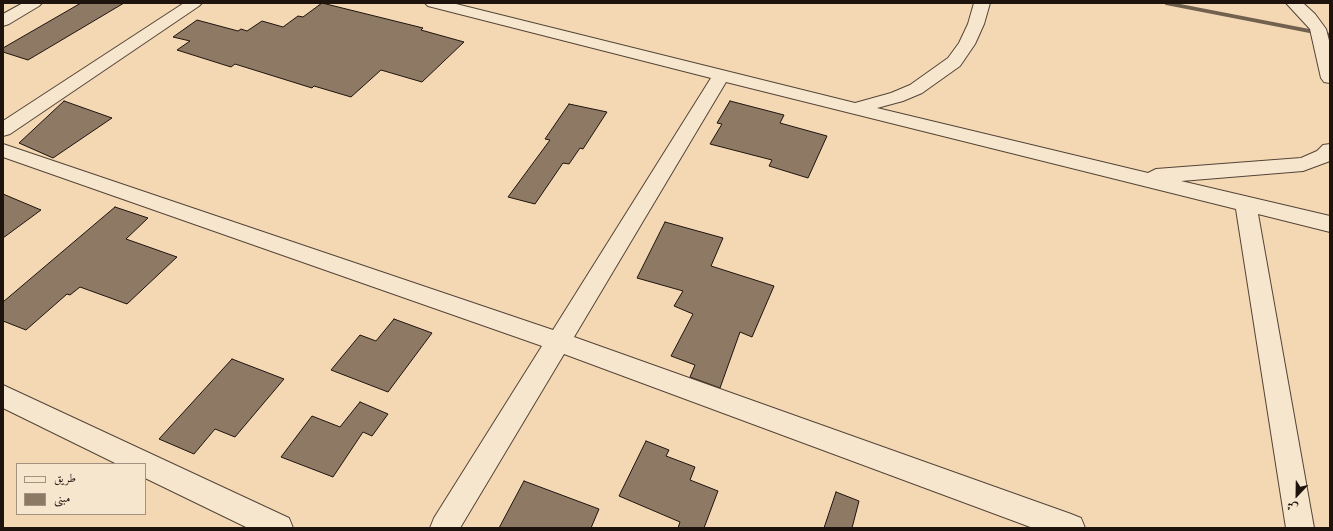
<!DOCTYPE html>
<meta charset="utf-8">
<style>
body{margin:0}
#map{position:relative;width:1333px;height:531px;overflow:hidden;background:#f3d8b3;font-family:Alegreya,Amiri,serif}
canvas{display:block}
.frame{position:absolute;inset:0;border:4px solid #1f130e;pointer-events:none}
.legend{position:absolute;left:16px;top:463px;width:130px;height:52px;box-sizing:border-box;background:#f7e6ce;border:1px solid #a19281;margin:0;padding:5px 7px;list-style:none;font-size:12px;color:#1f130e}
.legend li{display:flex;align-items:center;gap:8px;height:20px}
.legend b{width:20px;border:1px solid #a19281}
.north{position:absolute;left:1277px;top:475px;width:40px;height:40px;-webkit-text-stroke:3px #f7e6ce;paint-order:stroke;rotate:202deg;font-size:11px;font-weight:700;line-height:16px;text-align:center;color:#1f130e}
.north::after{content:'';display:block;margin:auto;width:14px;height:18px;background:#1f130e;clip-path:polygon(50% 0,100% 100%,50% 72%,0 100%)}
</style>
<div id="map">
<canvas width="1333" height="531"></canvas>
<div class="frame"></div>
<ul class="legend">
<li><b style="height:5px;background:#f7e6ce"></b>طريق</li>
<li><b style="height:11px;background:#8d7964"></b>مبنى</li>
</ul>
<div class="north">ش</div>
</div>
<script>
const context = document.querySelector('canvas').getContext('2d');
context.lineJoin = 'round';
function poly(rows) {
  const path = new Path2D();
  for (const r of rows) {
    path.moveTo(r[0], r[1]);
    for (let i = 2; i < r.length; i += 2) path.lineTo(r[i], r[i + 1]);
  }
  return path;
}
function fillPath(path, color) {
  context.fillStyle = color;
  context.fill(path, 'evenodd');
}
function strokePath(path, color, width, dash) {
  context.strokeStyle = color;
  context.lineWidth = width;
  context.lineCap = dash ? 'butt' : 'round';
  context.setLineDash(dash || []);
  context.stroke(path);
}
fillPath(poly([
 [1163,3,1175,3,1330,33,1330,37,1166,5,1163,3]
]), '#73614f');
const building = poly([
 [81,3,124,3,28,60,3,52,3,48,81,3],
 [322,3,423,28,421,30,464,42,422,82,381,70,351,97,314,86,312,88,235,64,231,67,177,50,190,41,173,37,197,20,238,31,241,29,247,31,262,21,283,27,298,16,303,17,322,3],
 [64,101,112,118,53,158,19,143,64,101],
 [730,101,784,115,780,123,827,136,808,178,769,166,772,160,710,144,722,124,717,123,730,101],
 [569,104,607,112,583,149,580,148,569,164,563,163,535,204,508,197,550,140,545,139,569,104],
 [3,194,41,210,3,238,3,194],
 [115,207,148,218,126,239,177,257,127,304,80,287,70,295,67,294,26,330,3,321,3,302,115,207],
 [665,222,723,238,711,266,774,286,752,337,740,332,720,388,690,377,695,365,671,356,693,314,674,306,683,291,637,278,665,222],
 [394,319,432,333,388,392,331,370,360,335,376,341,394,319],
 [232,359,284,379,235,437,215,429,194,454,159,439,232,359],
 [360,402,388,414,372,436,363,432,333,477,281,457,312,416,340,427,360,402],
 [646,441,669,450,666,456,695,467,690,480,718,491,704,528,678,528,680,522,619,496,646,441],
 [524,481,599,509,591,528,499,528,524,481],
 [836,492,859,501,852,528,824,528,836,492]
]);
fillPath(building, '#8d7964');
strokePath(building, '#1f130e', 1);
const minor = poly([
 [23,3,42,3,39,6,9,24,3,26,3,14,23,3],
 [184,3,202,3,199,6,10,134,3,136,3,121,184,3],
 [425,3,452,3,855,103,891,93,910,85,948,58,959,43,968,24,974,3,990,3,984,24,975,44,960,66,922,93,903,101,877,108,1148,173,1156,169,1301,158,1317,151,1323,145,1330,144,1330,161,1303,171,1181,181,1330,216,1330,232,1258,214,1314,528,1286,528,1236,209,726,82,574,337,1071,514,1081,518,1085,528,1033,528,564,354,460,528,430,528,434,518,542,346,3,157,3,144,553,330,711,78,428,6,425,3],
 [1286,3,1303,3,1315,14,1326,29,1330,44,1330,83,1324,82,1321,78,1310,29,1286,3],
 [3,385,289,518,293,528,248,528,145,478,145,464,117,464,3,408,3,385]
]);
strokePath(minor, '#544437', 2);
fillPath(minor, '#f7e6ce');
</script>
